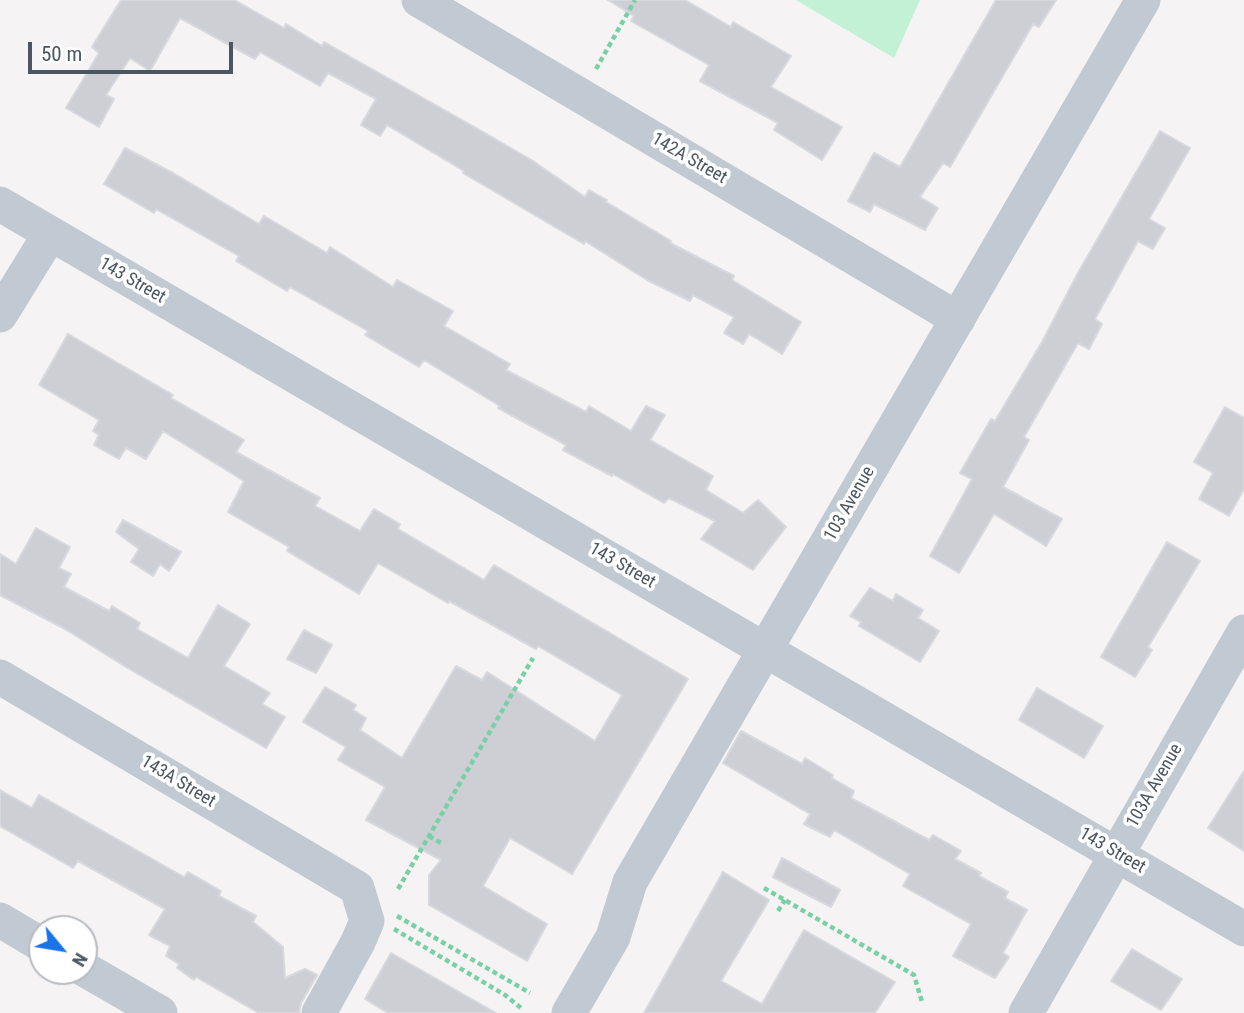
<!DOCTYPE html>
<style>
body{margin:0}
#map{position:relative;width:1244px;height:1013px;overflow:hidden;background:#f5f3f3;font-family:"Roboto Condensed",sans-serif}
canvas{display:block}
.north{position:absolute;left:28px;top:915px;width:70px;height:70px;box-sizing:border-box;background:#fff;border:2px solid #b7bbc0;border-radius:50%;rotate:120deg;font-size:19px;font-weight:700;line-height:28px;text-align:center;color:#4a5661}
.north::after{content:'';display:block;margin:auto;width:24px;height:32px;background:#1a73e8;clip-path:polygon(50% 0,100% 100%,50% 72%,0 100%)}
.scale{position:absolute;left:28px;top:42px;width:205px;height:32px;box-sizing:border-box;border:4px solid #4a5661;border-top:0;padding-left:9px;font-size:21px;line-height:24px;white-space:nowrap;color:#4a5661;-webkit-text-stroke:5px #fff;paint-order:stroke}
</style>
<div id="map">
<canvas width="1244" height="1013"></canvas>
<div class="north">N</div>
<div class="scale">50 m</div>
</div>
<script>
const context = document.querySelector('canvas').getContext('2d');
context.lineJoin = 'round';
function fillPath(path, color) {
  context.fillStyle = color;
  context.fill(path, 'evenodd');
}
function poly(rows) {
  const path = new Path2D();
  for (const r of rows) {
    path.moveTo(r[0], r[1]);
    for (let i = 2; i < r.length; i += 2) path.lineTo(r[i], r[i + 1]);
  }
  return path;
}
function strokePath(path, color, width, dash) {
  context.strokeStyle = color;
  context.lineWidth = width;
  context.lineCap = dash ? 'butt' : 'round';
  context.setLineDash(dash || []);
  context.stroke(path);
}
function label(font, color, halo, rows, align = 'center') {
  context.font = font + ' "Roboto Condensed",sans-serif';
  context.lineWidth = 7;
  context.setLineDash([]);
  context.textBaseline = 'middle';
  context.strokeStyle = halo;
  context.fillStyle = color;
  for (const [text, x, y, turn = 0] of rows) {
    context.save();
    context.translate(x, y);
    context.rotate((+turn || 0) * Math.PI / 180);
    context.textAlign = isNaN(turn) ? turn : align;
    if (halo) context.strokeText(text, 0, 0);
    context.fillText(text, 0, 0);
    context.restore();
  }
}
fillPath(poly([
 [796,0,920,0,894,58]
]), '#c3f1d5');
const building = poly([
 [121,0,234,0,284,28,286,24,322,46,324,42,485,133,533,161,585,197,589,190,607,200,606,202,671,241,670,243,734,276,732,280,801,322,782,354,749,334,743,344,724,333,734,317,693,295,690,301,647,280,585,241,584,244,463,173,464,171,387,125,380,136,361,125,376,99,328,73,320,86,260,52,255,59,180,18,150,71,130,58,106,95,114,99,99,127,66,108,99,53,92,47,121,0],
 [608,0,685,0,731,27,733,22,791,56,771,87,842,127,822,160,774,130,778,123,700,81,709,65,631,21,634,16,608,0],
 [996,0,1056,0,1039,27,1033,24,950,167,943,163,920,197,938,208,925,230,874,204,870,212,848,201,874,153,900,167,996,0],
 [1160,131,1190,148,1149,219,1165,228,1153,249,1138,241,1095,319,1102,324,1089,349,1078,343,1024,437,1029,440,1003,487,1062,519,1046,546,994,514,959,573,930,556,972,479,960,473,991,419,995,421,1042,342,1079,271,1160,131],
 [125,148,173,173,259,224,264,216,327,253,330,247,393,287,397,280,453,311,444,326,510,364,506,370,586,412,589,406,631,431,646,406,665,415,650,440,713,476,706,490,743,513,758,500,786,527,753,570,701,539,715,521,669,498,664,503,613,474,612,476,563,450,566,445,498,408,500,406,424,360,419,367,365,335,368,331,290,287,287,291,236,261,239,256,156,209,154,213,104,184,125,148],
 [68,334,173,395,171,398,244,440,236,452,320,498,315,506,360,531,374,509,400,524,398,529,484,580,494,565,688,679,572,874,510,838,483,886,547,924,527,961,429,905,429,875,441,860,366,820,385,787,338,760,346,747,303,722,325,687,356,705,353,710,366,718,360,730,402,758,456,666,482,680,487,672,595,741,622,695,538,646,536,649,449,601,448,603,378,563,359,594,287,551,289,547,228,512,244,481,163,431,146,459,126,448,119,459,94,445,99,435,93,431,99,420,39,385,68,334],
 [1225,407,1244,418,1244,489,1229,516,1199,499,1213,473,1194,462,1225,407],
 [123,520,181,552,169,571,160,564,153,576,131,562,139,549,116,532,123,520],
 [36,528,70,547,59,568,71,574,64,587,109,611,112,606,140,623,137,629,188,658,218,605,250,624,224,666,270,693,262,704,285,717,266,748,126,667,65,629,0,595,0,554,16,564,36,528],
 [1167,542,1200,561,1148,647,1152,650,1135,677,1101,657,1167,542],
 [870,588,893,601,896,594,923,610,918,618,939,631,920,662,859,626,861,622,850,616,870,588],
 [304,630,332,645,316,673,287,659,304,630],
 [1037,688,1103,726,1084,758,1019,720,1037,688],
 [741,731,802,764,805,758,833,775,832,778,854,791,851,798,929,840,933,835,961,851,955,859,981,873,979,876,1008,892,1005,898,1027,910,1003,953,1009,957,995,978,953,956,971,924,903,886,910,874,834,830,830,837,804,824,810,814,723,763,741,731],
 [1244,771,1244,851,1208,828,1244,771],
 [0,790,32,808,39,795,184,877,188,872,221,891,219,896,256,916,253,922,283,947,285,978,305,969,317,975,301,1003,299,1013,259,1013,196,977,194,980,177,968,179,964,166,956,170,946,149,935,165,909,78,861,73,868,0,826,0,790],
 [782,858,840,890,831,907,773,877,782,858],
 [723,872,769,900,721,981,762,1004,804,930,895,982,875,1013,644,1013,723,872],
 [1132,949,1182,979,1161,1010,1111,981,1132,949],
 [391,953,496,1013,388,1013,365,999,391,953]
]);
fillPath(building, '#cdcfd5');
strokePath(building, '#d7d9de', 2);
strokePath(poly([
 [596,69,635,0],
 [429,836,443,844],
 [764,888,914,975,922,1002],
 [398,889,533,658],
 [778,911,785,900],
 [397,916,530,993],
 [394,929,505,995,521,1008]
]), '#7ad0a6', 4.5, [5, 3.5]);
strokePath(poly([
 [419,0,958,319],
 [0,204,1244,929],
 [0,315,50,234],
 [0,677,357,888,367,921,358,942,319,1013],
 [0,920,42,945],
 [84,969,160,1013],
 [569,1013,613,937,630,882,1143,0],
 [1026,1013,1244,632]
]), '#c1cad2', 35);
label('18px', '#4a5661', '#fff', [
 ["142A Street",689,159,30],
 ["143 Street",132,281,30],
 ["103 Avenue",850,504,-60],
 ["143 Street",622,566,30],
 ["143A Street",178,782,31],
 ["103A Avenue",1155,786,-60],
 ["143 Street",1112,851,30]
]);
</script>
